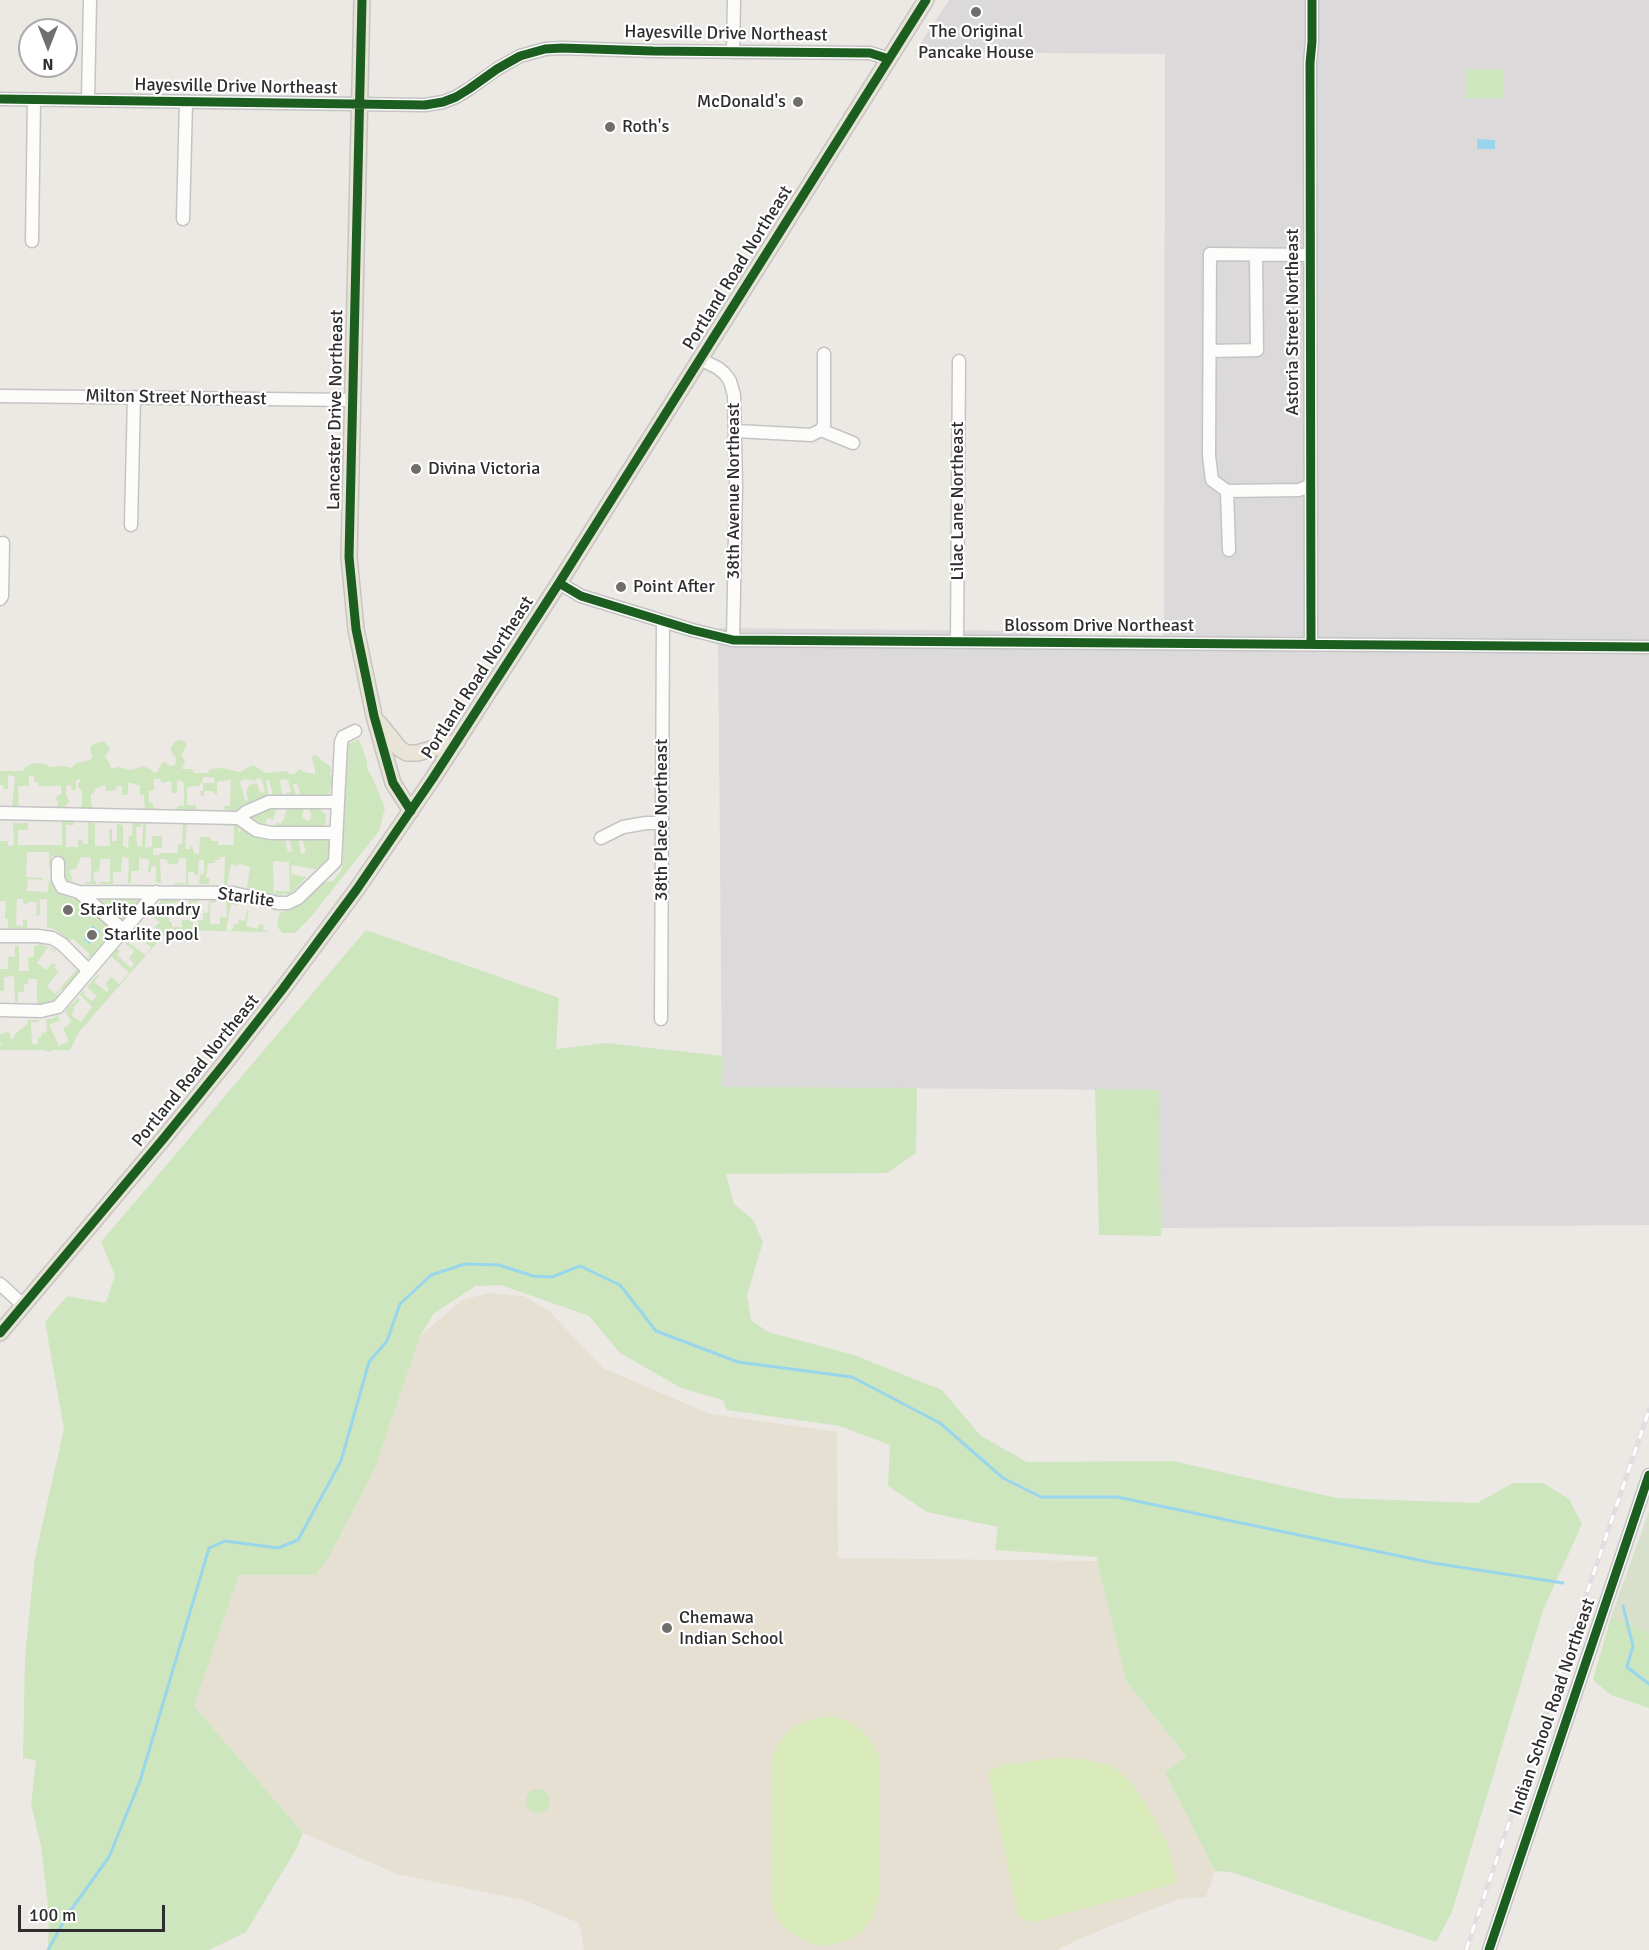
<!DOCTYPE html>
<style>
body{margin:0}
#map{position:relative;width:1649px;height:1950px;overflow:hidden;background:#ece8e4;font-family:Signika,sans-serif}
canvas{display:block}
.north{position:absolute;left:18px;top:18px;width:60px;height:60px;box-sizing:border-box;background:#fff;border:2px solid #ababab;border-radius:50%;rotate:180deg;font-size:16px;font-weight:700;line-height:24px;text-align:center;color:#2e2e2e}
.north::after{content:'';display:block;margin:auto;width:21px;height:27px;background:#706f6e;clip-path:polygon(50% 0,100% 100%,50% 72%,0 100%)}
.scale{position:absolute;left:18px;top:1905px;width:147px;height:27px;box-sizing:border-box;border:3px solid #2e2e2e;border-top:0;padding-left:8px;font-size:18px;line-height:21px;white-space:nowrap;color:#2e2e2e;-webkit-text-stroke:4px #fff;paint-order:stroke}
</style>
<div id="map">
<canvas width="1649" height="1950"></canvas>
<div class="north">N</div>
<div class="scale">100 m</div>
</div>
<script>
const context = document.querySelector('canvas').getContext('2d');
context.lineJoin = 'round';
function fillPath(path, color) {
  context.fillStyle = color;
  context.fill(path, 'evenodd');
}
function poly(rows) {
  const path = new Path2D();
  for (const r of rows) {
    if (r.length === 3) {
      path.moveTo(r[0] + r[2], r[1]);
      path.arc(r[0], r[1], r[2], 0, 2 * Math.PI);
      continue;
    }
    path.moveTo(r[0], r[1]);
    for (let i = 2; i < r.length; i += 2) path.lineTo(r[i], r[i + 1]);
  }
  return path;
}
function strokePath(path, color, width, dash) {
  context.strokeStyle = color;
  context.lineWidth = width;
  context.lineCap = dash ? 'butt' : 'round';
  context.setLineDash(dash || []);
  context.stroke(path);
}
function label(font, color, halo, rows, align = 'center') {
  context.font = font + ' Signika,sans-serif';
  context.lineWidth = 4.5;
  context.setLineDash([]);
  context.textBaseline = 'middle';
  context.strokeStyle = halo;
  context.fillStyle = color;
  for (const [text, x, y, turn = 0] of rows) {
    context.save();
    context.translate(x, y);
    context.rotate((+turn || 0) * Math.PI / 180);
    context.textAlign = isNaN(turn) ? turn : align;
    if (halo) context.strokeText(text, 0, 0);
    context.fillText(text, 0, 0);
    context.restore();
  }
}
fillPath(poly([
 [949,0,1649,0,1649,1225,1161,1228,1158,1090,722,1087,718,628,1030,631,1030,635,1164,636,1165,54,915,52]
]), '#dcd9db');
fillPath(poly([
 [489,1293,524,1296,549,1311,603,1368,710,1414,837,1432,838,1558,1097,1561,1126,1681,1186,1756,1165,1773,1215,1871,1206,1897,1180,1899,1163,1905,1079,1939,1057,1950,584,1950,579,1923,523,1900,397,1874,303,1833,194,1706,239,1575,316,1575,329,1557,376,1466,420,1336,462,1300]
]), '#e6e0d3');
fillPath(poly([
 [1466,69,1504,69,1504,98,1466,98],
 [359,739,367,762,367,768,372,777,385,808,379,831,310,918,295,933,282,933,277,926,280,912,291,910,323,883,333,881,342,869,343,855,340,854,345,754,348,744],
 [180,740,185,741,187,745,181,755,185,761,182,769,192,769,195,773,207,773,211,769,222,768,240,772,251,766,255,766,265,773,287,771,290,774,295,774,299,769,304,772,315,774,315,767,312,760,313,755,318,756,321,760,330,766,332,771,329,774,333,775,332,785,328,795,322,800,302,800,297,784,293,784,297,799,288,800,286,793,291,792,288,780,282,779,280,780,283,800,274,800,269,780,266,780,269,799,240,810,232,811,225,811,224,806,230,806,231,779,217,782,217,794,214,794,214,791,204,791,204,796,201,796,200,791,203,791,203,783,215,783,214,778,210,777,203,777,202,783,200,783,200,786,187,787,187,805,196,805,196,811,177,810,177,806,184,806,184,783,180,780,177,781,177,793,172,793,171,781,162,783,160,779,154,779,154,790,149,791,149,803,153,803,153,808,160,809,145,809,144,795,140,795,140,786,131,783,128,783,128,795,122,795,122,786,117,786,116,790,111,791,106,791,105,785,95,789,94,794,91,794,91,805,93,806,93,808,80,808,82,806,82,790,78,787,78,784,80,781,80,779,76,780,76,790,72,790,71,785,66,786,66,795,69,800,69,803,66,804,66,809,56,809,56,806,58,806,56,797,61,794,61,786,39,786,38,782,35,783,34,776,29,776,29,786,18,786,19,807,12,807,15,776,8,775,8,789,4,789,3,785,0,785,0,771,23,771,25,767,34,763,46,764,49,767,63,766,71,768,76,763,90,760,92,757,90,748,93,744,104,741,110,749,105,757,110,764,111,769,118,767,131,770,144,766,156,773,163,762,171,766,175,765,176,758,170,749,174,742],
 [259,778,262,779,265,792,260,793,257,783,249,785,246,793,248,798,247,801,245,800,240,782,245,779,254,781],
 [271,805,277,806,273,820,267,818,265,825,274,830,276,823,282,823,288,806,304,806,302,818,308,821,311,818,311,814,307,806,315,806,326,814,325,825,320,836,321,837,330,838,330,861,315,869,292,865,291,874,306,877,296,889,289,894,275,895,275,891,290,891,289,862,273,861,274,895,247,888,250,867,239,864,238,866,231,864,227,885,224,885,225,857,220,857,219,860,215,860,215,863,208,863,206,878,210,879,209,884,199,884,200,875,204,874,204,860,199,860,198,875,195,875,194,872,188,872,188,882,190,884,175,885,175,883,186,883,186,858,180,858,177,864,168,864,167,859,160,859,161,883,156,882,156,866,151,867,151,872,148,872,149,859,139,858,139,871,131,871,131,883,128,883,129,858,122,857,121,872,113,872,113,884,100,884,100,882,110,882,110,859,100,859,99,871,94,872,94,881,96,881,96,884,85,884,85,882,91,882,91,858,81,857,76,869,69,870,73,880,68,884,65,882,66,874,62,873,61,869,63,857,52,856,51,868,49,868,49,852,27,852,26,877,43,878,43,880,28,879,27,891,48,892,49,880,54,881,56,889,62,895,73,899,79,898,116,930,91,958,87,957,90,954,73,939,69,941,56,930,47,927,47,899,40,899,40,915,36,916,37,902,28,902,27,904,24,904,23,899,17,899,16,925,23,926,23,919,27,920,27,929,8,928,8,919,5,919,6,901,0,901,0,841,8,841,8,846,14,845,13,823,28,823,28,830,18,830,18,845,62,845,62,822,74,821,74,825,66,825,66,847,78,847,78,840,82,840,83,844,88,844,88,822,95,823,95,846,110,846,109,829,112,829,112,841,117,841,117,824,123,825,123,846,128,848,129,836,132,836,133,823,141,823,141,827,136,827,137,846,142,846,143,823,146,824,145,848,152,847,152,836,162,836,162,848,153,848,153,855,159,855,160,853,178,853,178,844,182,844,183,823,187,823,185,849,190,849,190,844,191,846,193,847,194,853,199,854,200,837,210,837,211,841,218,841,218,845,234,845,234,826,224,825,224,823,238,822,239,835,242,825,249,822,248,818,253,812],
 [264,829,271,831,295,830,301,834,307,831,314,831,314,834,309,838,302,838,306,852,301,854,298,836,289,836,292,851,288,852,284,836,257,834],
 [94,899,142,900,123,923],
 [162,900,183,900,183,902,169,903,169,922,172,922,172,927,182,927,182,920,189,920,189,900,198,900,198,902,192,903,193,928,198,927,198,920,203,920,203,913,208,913,209,900,216,900,216,902,210,903,210,924,220,924,220,917,227,917,226,901,238,903,238,905,231,904,226,930,232,931,234,924,238,925,239,920,245,921,247,910,249,911,246,926,258,929,259,924,264,925,263,930,268,931,267,932,168,930,79,1032,70,1050,52,1050,49,1052,44,1050,0,1050,0,1045,4,1045,0,1043,0,1035,3,1033,9,1032,11,1039,13,1039,14,1035,28,1023,28,1020,39,1020,39,1022,31,1022,32,1044,38,1044,38,1037,41,1037,42,1033,47,1032,46,1019,51,1019,57,1016,60,1020,49,1025,59,1046,69,1041,63,1028,68,1026,71,1021,65,1011,78,998,80,1000,73,1008,75,1010,71,1015,81,1022,92,1007,80,994,83,991,85,992,83,994,92,1001,97,996,87,987,98,974,99,976,94,982,107,992,109,989,105,984,111,977,119,984,129,973,111,956,117,949,120,951,117,955,131,968,134,964,129,958,134,951,125,943,130,937,131,938,129,943,146,955,151,947,143,941,147,936,138,929,140,926,158,940,163,935,154,927,160,922,150,915,150,912],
 [366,930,559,998,556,1049,606,1043,723,1056,722,1087,917,1088,916,1153,887,1173,726,1174,734,1204,753,1220,763,1242,747,1295,751,1320,768,1332,854,1355,942,1390,981,1436,1027,1462,1173,1461,1337,1498,1477,1503,1513,1483,1543,1483,1569,1499,1582,1524,1543,1610,1452,1912,1436,1942,1231,1872,1215,1871,1165,1773,1186,1756,1126,1681,1097,1561,1098,1557,995,1550,998,1527,927,1512,888,1486,890,1445,840,1426,727,1410,723,1400,681,1388,620,1353,589,1316,501,1285,476,1286,434,1313,420,1336,376,1466,329,1557,316,1575,239,1575,194,1706,303,1833,295,1851,246,1932,209,1950,48,1950,49,1914,41,1846,31,1804,36,1760,23,1758,25,1657,35,1557,64,1429,45,1322,67,1296,106,1303,115,1275,101,1242],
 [41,944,56,950,55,952,48,947,37,963,47,970,52,963,56,965,54,968,59,971,47,986,55,994,78,968,81,972,66,992,61,989,57,995,59,997,47,1004,37,1005,37,979,28,979,28,984,24,984,24,992,18,992,18,1002,15,1002,14,976,4,977,4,991,0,991,0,969,8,969,8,957,15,957,15,946,19,946,19,971,29,971,28,957,34,957,34,946],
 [1095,1089,1159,1090,1161,1236,1099,1235],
 [1611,1617,1649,1633,1649,1708,1611,1695,1593,1680],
 [538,1801,12]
]), '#cee6be');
fillPath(poly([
 [1649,1511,1649,1633,1611,1617]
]), '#d8e0cc');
fillPath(poly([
 [831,1716,850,1722,863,1731,873,1744,879,1757,880,1786,879,1897,872,1919,861,1933,846,1941,824,1946,809,1943,788,1931,778,1919,771,1902,771,1764,776,1748,788,1731,806,1720],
 [1056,1758,1082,1759,1112,1766,1129,1780,1146,1804,1168,1845,1177,1883,1032,1923,1018,1915,988,1772,1003,1765]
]), '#d9eabb');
fillPath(poly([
 [1477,139,1495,140,1495,149,1477,149],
 [93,926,100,932,89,944,84,938]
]), '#99d6ec');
strokePath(poly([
 [1623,1606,1633,1646,1627,1667,1649,1684],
 [48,1950,68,1914,109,1857,140,1781,209,1548,225,1541,278,1548,298,1540,341,1461,369,1362,387,1341,400,1304,431,1275,465,1264,499,1265,533,1276,552,1277,580,1266,620,1285,656,1331,738,1362,852,1377,940,1423,1003,1478,1041,1497,1117,1497,1433,1563,1563,1583]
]), '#99d6ec', 3);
const minor = poly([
 [733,52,734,0],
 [0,99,425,105,443,102,456,97,469,89,497,69,520,56,545,49,562,48,653,51,870,53,889,59],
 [88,100,90,0],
 [183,219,186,102],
 [32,241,34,100],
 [1210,351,1257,350,1256,255],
 [700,359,718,368,725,374,730,381,734,395,736,485,733,640],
 [0,396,352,400],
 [821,430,824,425,824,354],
 [736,431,811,435,821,430,853,443],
 [1309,486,1299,490,1227,491,1212,480,1209,456,1210,254,1310,255],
 [1227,491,1229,550],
 [131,525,134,397],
 [559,583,581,596,692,630,733,640,1649,647],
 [0,599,2,596,3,543],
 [957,642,959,361],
 [1311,644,1310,63,1312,42,1312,0],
 [0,813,239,818],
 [336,833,271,833,256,830,239,818,246,812,269,802,337,802],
 [601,838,623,827,646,823,662,823],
 [58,863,58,879,62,887,79,892,233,893,278,903,288,903,298,898,335,862,341,742,343,737,355,731],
 [79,892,123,930],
 [0,936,38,936,52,938,62,944,88,970],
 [0,1010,41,1011,58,1007,156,892],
 [661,1019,663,621],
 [0,1284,23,1305],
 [1489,1950,1649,1475]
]);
const major = poly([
 [362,0,349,557,356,629,374,716,393,783,411,811],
 [379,723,400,749,407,753,417,753,457,742],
 [0,1333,164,1138,224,1064,282,990,357,889,433,778,559,583,926,0]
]);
strokePath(minor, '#c5c4c5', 15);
strokePath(major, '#c6c5c4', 18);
strokePath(minor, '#fcfcfb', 12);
strokePath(major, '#e8e4d6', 15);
const rail = poly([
 [1466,1950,1649,1410]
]);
strokePath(rail, '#dfdfe1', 5);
strokePath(rail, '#fff', 3, [9]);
strokePath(poly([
 [362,0,349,557,356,629,374,716,393,783,411,811],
 [0,99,425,105,443,102,456,97,469,89,497,69,520,56,545,49,562,48,653,51,870,53,889,59],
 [559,583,581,596,692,630,733,640,1649,647],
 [1311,644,1310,63,1312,42,1312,0],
 [0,1333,164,1138,224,1064,282,990,357,889,433,778,559,583,926,0],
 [1489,1950,1649,1475]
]), '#1b5e20', 9);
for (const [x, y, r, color] of [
 [976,12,6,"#706f6e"],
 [798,102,6,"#706f6e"],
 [610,127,6,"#706f6e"],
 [416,469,6,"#706f6e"],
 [621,587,6,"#706f6e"],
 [68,910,6,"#706f6e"],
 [92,935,6,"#706f6e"],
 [667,1628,6,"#706f6e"]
]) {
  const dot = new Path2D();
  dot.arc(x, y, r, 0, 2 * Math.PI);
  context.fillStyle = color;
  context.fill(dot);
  strokePath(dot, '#fff', 2);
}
label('18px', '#2e2e2e', '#fff', [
 ["The Original",976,32,"center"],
 ["Pancake House",976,53,"center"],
 ["McDonald's",786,102,"right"],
 ["Roth's",622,127],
 ["Divina Victoria",428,469],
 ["Point After",633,587],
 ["Starlite laundry",80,910],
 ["Starlite pool",104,935],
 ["Chemawa",679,1618],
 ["Indian School",679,1639]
], 'left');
label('18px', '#2e2e2e', '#fff', [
 ["Hayesville Drive Northeast",726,34,1],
 ["Hayesville Drive Northeast",236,87,1],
 ["Portland Road Northeast",738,268,-58],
 ["Astoria Street Northeast",1293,322,-90],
 ["Milton Street Northeast",176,398,1],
 ["Lancaster Drive Northeast",336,410,-89],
 ["38th Avenue Northeast",734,491,-90],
 ["Lilac Lane Northeast",958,501,-90],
 ["Blossom Drive Northeast",1099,626],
 ["Portland Road Northeast",478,678,-57],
 ["38th Place Northeast",662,820,-90],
 ["Starlite",246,898,8],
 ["Portland Road Northeast",196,1071,-51],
 ["Indian School Road Northeast",1553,1707,-71]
]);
</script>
